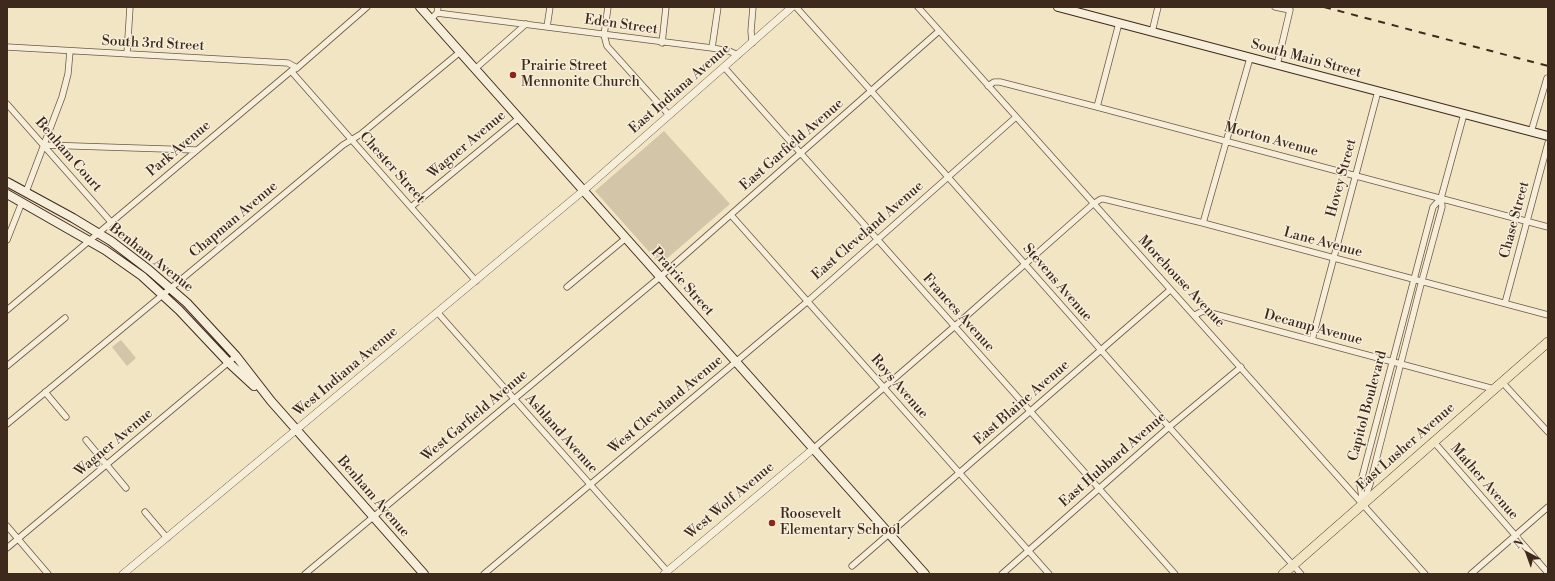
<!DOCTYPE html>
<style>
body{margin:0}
#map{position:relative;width:1555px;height:581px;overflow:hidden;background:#f2e5c4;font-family:"Libre Bodoni",serif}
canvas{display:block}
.frame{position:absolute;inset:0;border:8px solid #3e291d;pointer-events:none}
.north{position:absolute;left:1507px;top:533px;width:40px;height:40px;-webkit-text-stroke:3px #f7eed9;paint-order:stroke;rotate:319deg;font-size:11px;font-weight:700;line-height:16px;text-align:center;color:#3e291d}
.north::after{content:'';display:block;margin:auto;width:14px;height:18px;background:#3e291d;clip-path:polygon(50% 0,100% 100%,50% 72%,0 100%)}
</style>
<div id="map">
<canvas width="1555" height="581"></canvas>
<div class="frame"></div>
<div class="north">N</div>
</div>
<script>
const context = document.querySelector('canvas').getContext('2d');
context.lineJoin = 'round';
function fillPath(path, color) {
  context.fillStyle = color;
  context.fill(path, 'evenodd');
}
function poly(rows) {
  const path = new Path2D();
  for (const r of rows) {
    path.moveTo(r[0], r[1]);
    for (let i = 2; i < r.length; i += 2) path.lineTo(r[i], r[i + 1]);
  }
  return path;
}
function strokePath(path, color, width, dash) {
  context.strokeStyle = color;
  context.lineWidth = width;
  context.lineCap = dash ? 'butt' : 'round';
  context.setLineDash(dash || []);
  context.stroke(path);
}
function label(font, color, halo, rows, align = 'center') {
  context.font = font + ' "Libre Bodoni",serif';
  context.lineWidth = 3;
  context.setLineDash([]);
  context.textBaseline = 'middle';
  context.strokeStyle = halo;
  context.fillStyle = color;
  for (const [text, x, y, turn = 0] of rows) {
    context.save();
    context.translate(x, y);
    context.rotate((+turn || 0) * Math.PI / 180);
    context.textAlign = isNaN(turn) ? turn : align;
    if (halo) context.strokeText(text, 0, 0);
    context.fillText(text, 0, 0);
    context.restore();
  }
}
fillPath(poly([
 [664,131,730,204,663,262,659,263,595,191],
 [121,340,136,358,127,366,112,347]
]), '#d3c5a8');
const minor = poly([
 [608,7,604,35,607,46,669,115],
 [796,7,948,177,1169,427,1301,574],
 [918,7,1425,574],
 [1275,7,1290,10,1277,65],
 [437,13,438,7],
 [431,19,437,13,712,48,729,51,738,55],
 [547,27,550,7],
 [1152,32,1158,7],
 [662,43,666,7],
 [752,43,751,31,753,7],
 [7,47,288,63,297,68],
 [712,48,718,7],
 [127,54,130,7],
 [724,67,1175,574],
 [475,69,526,24],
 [291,71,476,281],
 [988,86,994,82,1000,82,1097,107,1548,227],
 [7,104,111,222],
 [1097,107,1119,23],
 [1531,132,1547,78],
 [44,145,196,150],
 [26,192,62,97,68,74,70,51],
 [411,207,519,118],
 [731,215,1049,574],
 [1203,223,1250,58],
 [7,240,22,202],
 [567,287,626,238],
 [1505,303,1548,143],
 [7,310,291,71,297,68,367,7],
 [438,313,667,571],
 [1195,315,1203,311,1494,389],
 [1312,340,1378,91],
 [7,366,65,318],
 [1502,382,1548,432],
 [45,392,66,417],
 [7,424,271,205,343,145,361,134,460,52],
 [86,440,126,488],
 [1434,442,1548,573],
 [813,449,955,326,1093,204,1101,199,1104,199,1203,223,1548,315],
 [1364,501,1370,484,1420,288,1442,207,1441,198,1464,114],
 [1363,503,1360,485,1433,207,1441,198],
 [145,512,167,538],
 [7,526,48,574],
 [7,548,236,356],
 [852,566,1170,290],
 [305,574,660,277,939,31],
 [484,574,808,301,1016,117],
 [1002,574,1169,427,1241,367],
 [1471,574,1548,507]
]);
const tertiary = poly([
 [123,574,584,190,792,7],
 [664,574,813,449]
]);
const secondary = poly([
 [420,7,925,574],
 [1058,7,1548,136],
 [7,182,73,218,111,241,149,270,187,303,236,356,271,401,424,574],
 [7,194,105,250,142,276,179,310,228,362,254,386]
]);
const primary = poly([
 [1283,574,1548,342]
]);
strokePath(minor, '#6b5847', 7);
strokePath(tertiary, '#6b5847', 8);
strokePath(secondary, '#3e291d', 10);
strokePath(primary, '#3e291d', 10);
strokePath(minor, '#f7eed9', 5.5);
strokePath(tertiary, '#f7eed9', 7);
strokePath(secondary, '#f7eed9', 8);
strokePath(primary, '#f2e5c4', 9);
strokePath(poly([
 [1324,7,1548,66]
]), '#3e291d', 2, [7, 7]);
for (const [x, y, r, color] of [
 [513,75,4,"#8f2418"],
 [772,523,4,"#8f2418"]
]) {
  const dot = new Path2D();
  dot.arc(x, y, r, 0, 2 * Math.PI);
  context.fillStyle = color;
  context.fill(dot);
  strokePath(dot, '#f7eed9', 1.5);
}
label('14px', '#3e291d', '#f7eed9', [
 ["Eden Street",621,25,8],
 ["South 3rd Street",153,44,3],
 ["South Main Street",1306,59,15],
 ["East Indiana Avenue",680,89,-41],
 ["Morton Avenue",1271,140,15],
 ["Wagner Avenue",467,145,-40],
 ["East Garfield Avenue",792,145,-41],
 ["Park Avenue",179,149,-40],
 ["Benham Court",68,155,49],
 ["Chester Street",392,168,48],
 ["Hovey Street",1342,178,-75],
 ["Chapman Avenue",234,220,-40],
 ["Chase Street",1515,220,-75],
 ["East Cleveland Avenue",868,231,-41],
 ["Lane Avenue",1323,243,15],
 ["Benham Avenue",151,258,38],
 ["Prairie Street",682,282,48],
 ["Morehouse Avenue",1181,282,47],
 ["Stevens Avenue",1057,283,49],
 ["Frances Avenue",958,313,48],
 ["Decamp Avenue",1313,328,15],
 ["West Indiana Avenue",346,372,-40],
 ["Roys Avenue",899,387,49],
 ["East Blaine Avenue",1022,403,-41],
 ["West Cleveland Avenue",666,405,-40],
 ["Capitol Boulevard",1368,406,-75],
 ["West Garfield Avenue",475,416,-40],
 ["Ashland Avenue",561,434,48],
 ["Wagner Avenue",114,443,-40],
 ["East Lusher Avenue",1406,447,-41],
 ["East Hubbard Avenue",1113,460,-41],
 ["Mather Avenue",1484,482,49],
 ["Benham Avenue",373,497,49],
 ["West Wolf Avenue",730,501,-40]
]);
label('14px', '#3e291d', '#f7eed9', [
 ["Prairie Street",521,67],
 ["Mennonite Church",521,83],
 ["Roosevelt",780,515],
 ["Elementary School",780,531]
], 'left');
</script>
